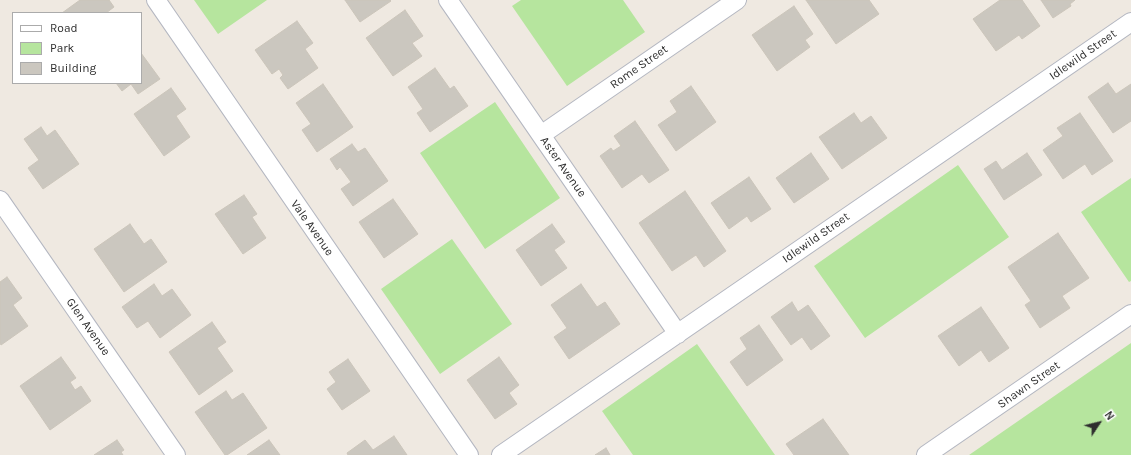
<!DOCTYPE html>
<style>
body{margin:0}
#map{position:relative;width:1131px;height:455px;overflow:hidden;background:#efe9e1;font-family:Karla,sans-serif}
canvas{display:block}
.legend{position:absolute;left:12px;top:12px;width:130px;height:72px;box-sizing:border-box;background:#fff;border:1px solid #ababab;margin:0;padding:5px 7px;list-style:none;font-size:12px;color:#2e2e2e}
.legend li{display:flex;align-items:center;gap:8px;height:20px}
.legend b{width:20px;border:1px solid #ababab}
.north{position:absolute;left:1079px;top:403px;width:40px;height:40px;-webkit-text-stroke:3px #fff;paint-order:stroke;rotate:55deg;font-size:11px;font-weight:700;line-height:16px;text-align:center;color:#2e2e2e}
.north::after{content:'';display:block;margin:auto;width:14px;height:18px;background:#2e2e2e;clip-path:polygon(50% 0,100% 100%,50% 72%,0 100%)}
</style>
<div id="map">
<canvas width="1131" height="455"></canvas>
<ul class="legend">
<li><b style="height:5px;background:#fff"></b>Road</li>
<li><b style="height:11px;background:#b6e59e"></b>Park</li>
<li><b style="height:11px;background:#cbc7bf"></b>Building</li>
</ul>
<div class="north">N</div>
</div>
<script>
const context = document.querySelector('canvas').getContext('2d');
context.lineJoin = 'round';
function fillPath(path, color) {
  context.fillStyle = color;
  context.fill(path, 'evenodd');
}
function poly(rows) {
  const path = new Path2D();
  for (const r of rows) {
    path.moveTo(r[0], r[1]);
    for (let i = 2; i < r.length; i += 2) path.lineTo(r[i], r[i + 1]);
  }
  return path;
}
function strokePath(path, color, width, dash) {
  context.strokeStyle = color;
  context.lineWidth = width;
  context.lineCap = dash ? 'butt' : 'round';
  context.setLineDash(dash || []);
  context.stroke(path);
}
function label(font, color, halo, rows, align = 'center') {
  context.font = font + ' Karla,sans-serif';
  context.lineWidth = 3;
  context.setLineDash([]);
  context.textBaseline = 'middle';
  context.strokeStyle = halo;
  context.fillStyle = color;
  for (const [text, x, y, turn = 0] of rows) {
    context.save();
    context.translate(x, y);
    context.rotate((+turn || 0) * Math.PI / 180);
    context.textAlign = isNaN(turn) ? turn : align;
    if (halo) context.strokeText(text, 0, 0);
    context.fillText(text, 0, 0);
    context.restore();
  }
}
fillPath(poly([
 [194,0,267,0,218,34],
 [521,0,623,0,645,32,567,86,512,6],
 [495,102,560,198,485,249,420,153],
 [958,165,1009,237,865,338,814,266],
 [1131,178,1131,281,1129,282,1081,212],
 [452,239,512,324,440,374,381,289],
 [1131,343,1131,455,969,455],
 [697,344,775,455,633,455,602,411]
]), '#b6e59e');
const building = poly([
 [80,0,109,0,114,7,106,13,62,13,80,0],
 [345,0,390,0,391,1,360,22,345,0],
 [806,0,869,0,879,14,836,44,806,0],
 [1000,0,1022,0,1040,26,1022,39,1019,35,996,51,973,19,1000,0],
 [1041,0,1075,0,1070,4,1071,6,1053,18,1041,0],
 [794,6,813,34,805,40,810,47,777,71,752,35,794,6],
 [405,10,423,36,412,43,422,56,393,76,366,38,405,10],
 [297,21,313,43,305,49,318,68,288,89,280,78,283,75,279,69,272,74,255,50,297,21],
 [141,53,160,79,138,94,131,84,122,91,116,83,141,83,141,53],
 [435,68,450,89,454,86,468,106,430,132,417,113,423,109,408,87,435,68],
 [1108,83,1116,94,1131,84,1131,121,1113,133,1088,97,1108,83],
 [323,84,353,127,317,152,302,130,311,124,296,103,323,84],
 [691,86,716,122,676,151,658,125,677,112,670,101,691,86],
 [171,88,186,109,176,116,190,137,164,156,134,114,171,88],
 [854,113,861,123,871,116,887,138,842,169,819,137,854,113],
 [1080,113,1113,161,1092,175,1085,164,1063,179,1043,150,1063,136,1057,128,1080,113],
 [635,121,669,170,649,183,642,174,622,188,600,156,611,148,613,151,621,146,614,136,635,121],
 [41,127,47,136,55,130,79,164,43,189,28,168,39,160,24,139,41,127],
 [352,144,358,152,365,148,388,181,353,206,341,189,351,182,340,167,337,170,330,159,352,144],
 [811,153,829,179,794,203,776,178,811,153],
 [1027,153,1042,175,1004,200,984,169,996,161,1002,170,1027,153],
 [749,177,771,209,751,222,747,216,729,229,711,203,749,177],
 [685,191,726,251,704,267,696,255,672,271,639,223,685,191],
 [244,195,257,214,252,217,266,238,243,254,215,214,244,195],
 [393,199,418,234,384,258,359,222,393,199],
 [130,224,144,244,151,239,167,262,124,292,94,249,130,224],
 [552,224,565,242,554,250,567,268,541,286,516,250,552,224],
 [1058,233,1089,278,1062,296,1070,308,1040,328,1025,305,1031,301,1008,267,1058,233],
 [7,277,22,298,13,305,28,326,1,345,0,343,0,282,7,277],
 [154,284,162,296,172,289,191,315,160,338,148,321,137,328,122,307,154,284],
 [581,284,597,307,605,302,620,324,569,359,554,337,567,328,551,305,581,284],
 [792,302,798,312,808,305,830,336,811,350,802,337,791,345,771,317,792,302],
 [981,307,1009,348,989,362,981,350,959,366,938,336,981,307],
 [212,322,226,342,217,348,233,371,199,395,169,352,212,322],
 [759,325,783,360,747,386,730,362,747,349,740,338,759,325],
 [61,357,76,378,70,382,75,390,81,386,91,401,50,430,20,386,61,357],
 [499,357,519,385,509,393,517,404,495,419,467,380,499,357],
 [348,359,370,391,342,410,327,389,336,382,329,372,348,359],
 [226,391,232,400,243,393,267,428,227,455,225,455,195,412,226,391],
 [823,419,849,455,794,455,786,444,823,419],
 [394,436,407,455,348,455,347,453,365,440,373,450,394,436],
 [117,440,124,450,121,452,123,455,94,455,117,440],
 [269,440,280,455,247,455,269,440],
 [606,448,610,455,595,455,606,448]
]);
fillPath(building, '#cbc7bf');
strokePath(building, '#cbc5ba', 1);
const minor = poly([
 [156,0,469,455],
 [448,0,678,334],
 [541,135,737,0],
 [0,200,176,455],
 [501,455,1131,22],
 [926,455,1131,314]
]);
strokePath(minor, '#b4b7c1', 20);
strokePath(minor, '#fff', 18);
label('12px', '#2e2e2e', '#fff', [
 ["Idlewild Street",1083,55,-35],
 ["Rome Street",639,67,-35],
 ["Aster Avenue",563,167,55],
 ["Vale Avenue",312,228,55],
 ["Idlewild Street",816,238,-35],
 ["Glen Avenue",88,327,55],
 ["Shawn Street",1029,385,-35]
]);
</script>
